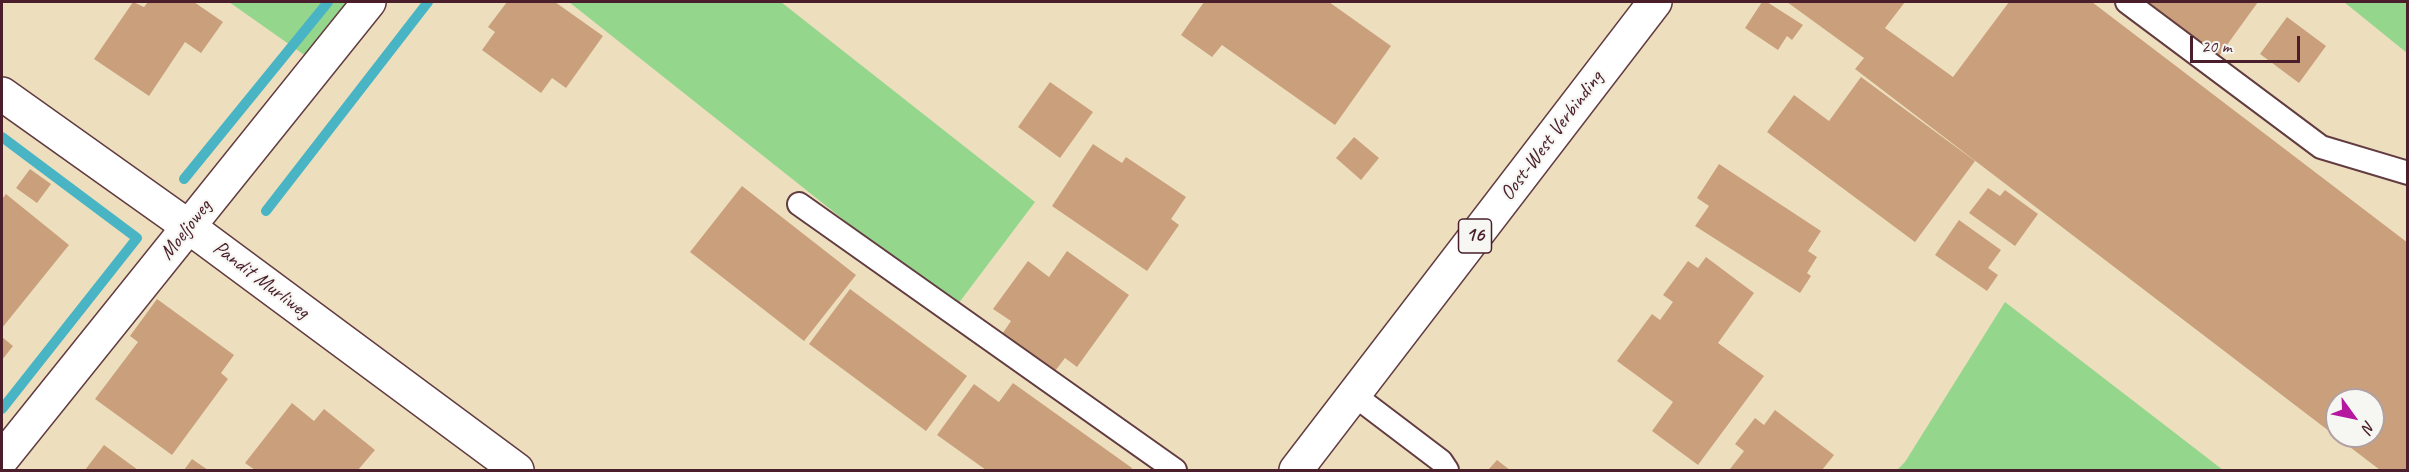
<!DOCTYPE html>
<style>
body{margin:0}
#map{position:relative;width:2409px;height:472px;overflow:hidden;background:#eddfbe;font-family:Caveat,sans-serif}
canvas{display:block}
.frame{position:absolute;inset:0;border:3px solid #4a1f2b;pointer-events:none}
.north{position:absolute;left:2325px;top:388px;width:60px;height:60px;box-sizing:border-box;background:#f6f6f2;border:2px solid #b1a0a2;border-radius:50%;rotate:123deg;font-size:16px;font-weight:700;line-height:24px;text-align:center;color:#4a1f2b}
.north::after{content:'';display:block;margin:auto;width:21px;height:27px;background:#b5179e;clip-path:polygon(50% 0,100% 100%,50% 72%,0 100%)}
.scale{position:absolute;left:2190px;top:36px;width:110px;height:27px;box-sizing:border-box;border:3px solid #4a1f2b;border-top:0;padding-left:8px;font-size:18px;line-height:21px;white-space:nowrap;color:#4a1f2b;-webkit-text-stroke:4px #f6f6f2;paint-order:stroke}
</style>
<div id="map">
<canvas width="2409" height="472"></canvas>
<div class="frame"></div>
<div class="north">N</div>
<div class="scale">20 m</div>
</div>
<script>
const context = document.querySelector('canvas').getContext('2d');
context.lineJoin = 'round';
function fillPath(path, color) {
  context.fillStyle = color;
  context.fill(path, 'evenodd');
}
function poly(rows) {
  const path = new Path2D();
  for (const r of rows) {
    path.moveTo(r[0], r[1]);
    for (let i = 2; i < r.length; i += 2) path.lineTo(r[i], r[i + 1]);
  }
  return path;
}
function strokePath(path, color, width, dash) {
  context.strokeStyle = color;
  context.lineWidth = width;
  context.lineCap = dash ? 'butt' : 'round';
  context.setLineDash(dash || []);
  context.stroke(path);
}
function label(font, color, halo, rows, align = 'center') {
  context.font = font + ' Caveat,sans-serif';
  context.lineWidth = 4.5;
  context.setLineDash([]);
  context.textBaseline = 'middle';
  context.strokeStyle = halo;
  context.fillStyle = color;
  for (const [text, x, y, turn = 0] of rows) {
    context.save();
    context.translate(x, y);
    context.rotate((+turn || 0) * Math.PI / 180);
    context.textAlign = isNaN(turn) ? turn : align;
    if (halo) context.strokeText(text, 0, 0);
    context.fillText(text, 0, 0);
    context.restore();
  }
}
fillPath(poly([
 [229,2,358,2,310,59],
 [569,2,781,2,1035,202,955,308],
 [2344,2,2407,2,2407,53],
 [2005,302,2223,470,1897,470,1905,462]
]), '#95d68d');
strokePath(poly([
 [2,137,137,238,2,409],
 [184,179,328,2],
 [266,211,428,2]
]), '#48b4c4', 10);
fillPath(poly([
 [133,2,144,7,148,2,194,2,223,22,201,53,185,42,149,96,94,59],
 [507,2,555,2,603,36,566,88,552,78,541,93,482,50,495,32,488,27],
 [1204,2,1329,2,1391,46,1335,125,1222,45,1212,57,1181,35],
 [1762,2,1767,2,1803,25,1792,40,1787,36,1778,50,1745,28],
 [1787,2,1905,2,1885,28,1953,77,2009,2,2092,2,2408,243,2408,470,2380,470,1855,69,1864,58],
 [2337,400,2373,400,2373,436,2337,436],
 [2143,2,2258,2,2219,56],
 [2287,17,2326,46,2299,83,2260,54],
 [1861,77,1975,161,1915,242,1767,132,1794,95,1829,121],
 [1050,82,1093,112,1060,158,1018,127],
 [1354,137,1379,158,1361,180,1336,158],
 [1093,144,1122,163,1126,157,1186,197,1171,219,1179,225,1147,271,1052,206],
 [1719,164,1821,231,1808,251,1817,257,1807,273,1811,276,1800,293,1695,226,1709,206,1697,198],
 [30,169,51,184,37,203,16,188],
 [742,186,856,275,804,341,690,252],
 [1988,188,2000,196,2005,190,2038,214,2015,246,1969,213],
 [6,194,69,245,2,328,2,199],
 [1959,220,2001,250,1988,268,1998,275,1987,291,1935,255],
 [1067,251,1129,295,1077,367,1065,358,1052,375,1000,337,1011,321,993,309,1028,261,1049,277],
 [1706,257,1754,293,1718,343,1764,376,1698,465,1652,431,1673,402,1617,361,1652,314,1660,320,1673,302,1663,295,1688,261,1698,268],
 [850,289,967,376,926,431,809,344],
 [157,299,234,355,221,373,228,379,172,455,95,399,138,342,130,336],
 [2,337,13,346,2,360],
 [1013,383,1132,468,1131,470,986,470,937,435,974,384,999,402],
 [292,403,314,421,324,409,375,450,358,470,255,470,245,463],
 [1775,410,1834,455,1822,470,1730,469,1744,451,1735,444,1755,418,1764,425],
 [104,445,138,470,85,470],
 [192,459,208,470,184,470],
 [1497,460,1510,470,1488,470]
]), '#caa07c');
const service = poly([
 [2127,2,2321,147,2408,173],
 [799,204,1175,470],
 [1354,395,1441,461,1447,470]
]);
const minor = poly([
 [2,459,369,2]
]);
const tertiary = poly([
 [2,94,189,227,517,470]
]);
const primary = poly([
 [1296,470,1655,2]
]);
strokePath(service, '#623c41', 26);
strokePath(minor, '#623c41', 36);
strokePath(tertiary, '#623c41', 36);
strokePath(primary, '#623c41', 36);
strokePath(service, '#fff', 22);
strokePath(minor, '#fff', 33);
strokePath(tertiary, '#fff', 33);
strokePath(primary, '#fff', 33);
for (const [x, y, w] of [
 [1475,236,33]
]) {
  const box = new Path2D();
  box.roundRect(x - w / 2, y - 17, w, 34, 4.5);
  context.fillStyle = '#f6f6f2';
  context.fill(box);
  strokePath(box, '#4a1f2b', 1.5);
}
label('bold 20px', '#4a1f2b', null, [
 ["16",1475,236]
]);
label('21px', '#4a1f2b', '#f6f6f2', [
 ["Oost-West Verbinding",1552,136,-53],
 ["Moeljoweg",186,230,-52],
 ["Pandit Murliweg",261,280,37]
]);
</script>
